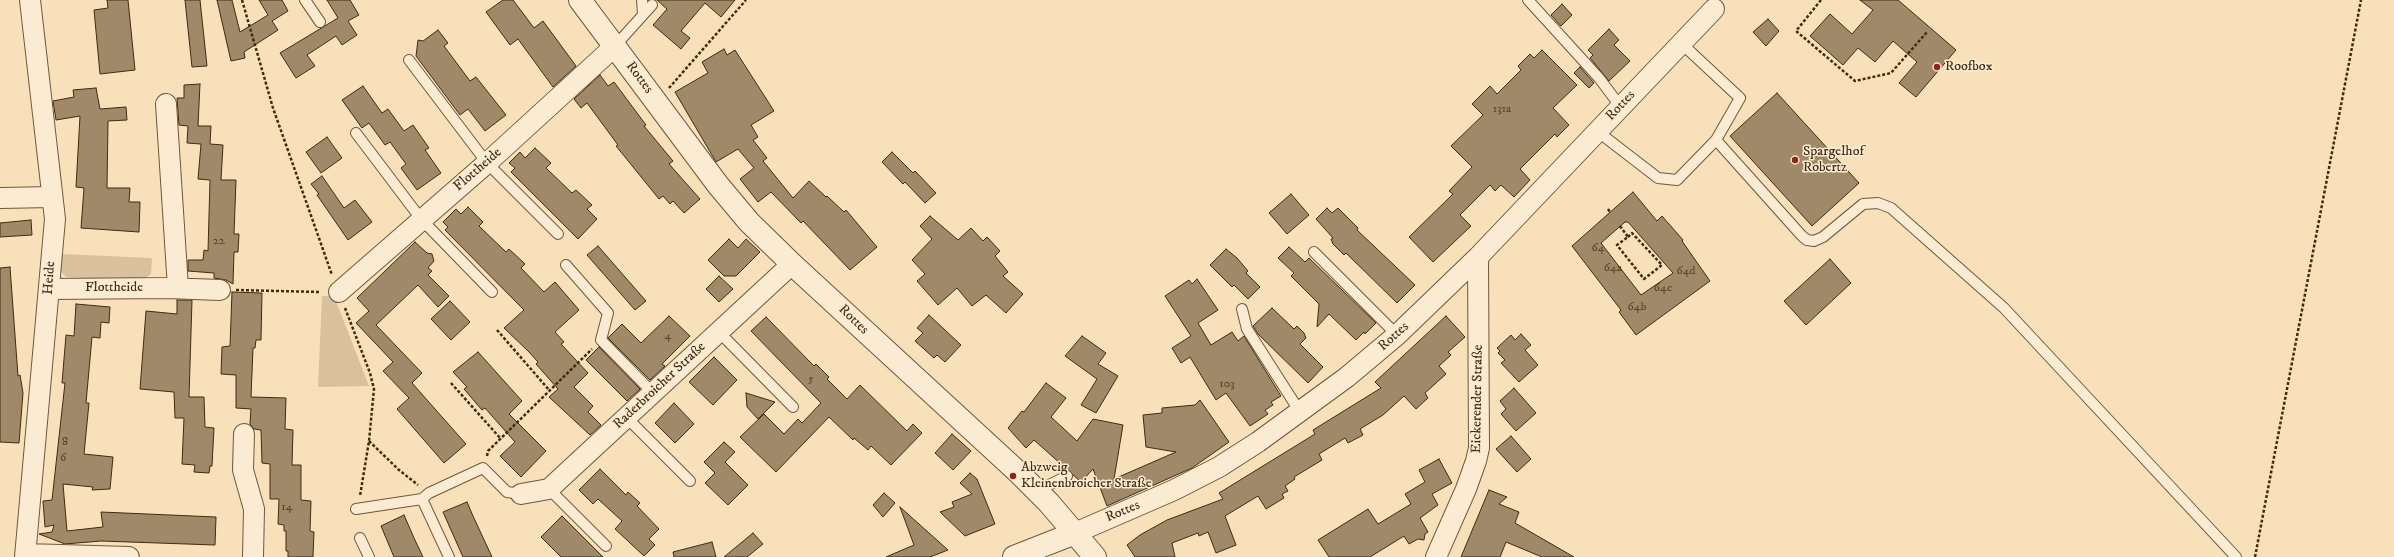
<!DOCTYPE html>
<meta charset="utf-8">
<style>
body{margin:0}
canvas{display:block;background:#f8e0ba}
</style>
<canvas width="2394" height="557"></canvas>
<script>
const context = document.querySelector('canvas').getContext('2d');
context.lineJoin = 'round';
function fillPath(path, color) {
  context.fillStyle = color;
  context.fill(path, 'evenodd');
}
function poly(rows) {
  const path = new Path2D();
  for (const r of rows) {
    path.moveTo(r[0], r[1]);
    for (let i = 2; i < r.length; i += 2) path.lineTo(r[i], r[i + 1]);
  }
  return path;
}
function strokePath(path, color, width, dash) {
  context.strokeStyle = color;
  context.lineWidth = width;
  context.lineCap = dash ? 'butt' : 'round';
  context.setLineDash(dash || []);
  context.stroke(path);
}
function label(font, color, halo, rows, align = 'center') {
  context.font = font + ' "IM FELL DW Pica",serif';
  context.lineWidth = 3;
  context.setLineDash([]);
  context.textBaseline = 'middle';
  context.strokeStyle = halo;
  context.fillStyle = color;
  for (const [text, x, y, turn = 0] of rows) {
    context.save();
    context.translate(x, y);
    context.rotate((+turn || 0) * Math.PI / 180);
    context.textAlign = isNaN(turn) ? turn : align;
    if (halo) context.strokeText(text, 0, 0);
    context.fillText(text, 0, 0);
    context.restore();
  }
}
fillPath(poly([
 [61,254,152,258,151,274,142,281,66,277,59,269],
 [322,296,334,296,369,386,318,387]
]), '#d9c19d');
const building = poly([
 [107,0,128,0,135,70,100,74,94,10,108,8,107,0],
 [185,0,200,0,207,66,192,67,185,0],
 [217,0,232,0,240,32,268,15,259,0,282,0,288,11,272,21,278,30,244,52,245,58,231,61,217,0],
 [327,0,350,0,359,15,348,21,357,35,342,45,336,36,307,55,315,66,296,78,280,53,338,18,327,0],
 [503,0,513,0,534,28,543,21,576,66,553,87,518,39,510,45,486,12,503,0],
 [657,0,735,0,721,17,705,3,681,31,690,38,681,49,653,25,667,9,657,0],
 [1860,0,1898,0,1956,50,1916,97,1899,83,1917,62,1893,41,1875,62,1858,48,1843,65,1810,36,1830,14,1852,34,1873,10,1860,0],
 [1562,4,1572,15,1561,26,1551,15,1562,4],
 [1768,19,1779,31,1766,46,1753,32,1768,19],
 [1609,29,1619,40,1614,45,1630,61,1609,81,1590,58,1593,55,1588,50,1609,29],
 [438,30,448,43,444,46,470,81,476,77,506,115,485,131,468,109,460,115,416,56,418,40,423,41,438,30],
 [724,49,727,55,735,50,774,111,751,125,758,137,753,140,767,158,763,161,793,198,809,181,826,197,827,196,844,212,846,210,877,247,850,270,803,221,801,223,771,192,758,202,740,179,754,168,738,149,716,162,675,92,708,73,702,62,724,49],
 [1542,50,1577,85,1553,108,1569,125,1557,137,1555,134,1520,169,1530,180,1514,197,1501,185,1495,191,1490,185,1460,215,1471,226,1433,262,1409,237,1453,194,1449,191,1472,167,1451,146,1483,115,1472,104,1490,86,1497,94,1521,70,1518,66,1530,54,1534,58,1542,50],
 [1580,67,1594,83,1589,88,1574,73,1580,67],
 [600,75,608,86,614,82,646,125,644,126,673,161,669,164,700,199,684,213,673,201,670,204,663,196,659,199,625,157,616,146,618,145,587,103,581,108,574,99,600,75],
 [200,84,198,126,211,126,210,144,223,145,221,180,236,180,234,234,239,234,238,252,234,252,233,284,226,280,214,278,214,273,188,271,188,260,203,260,204,250,208,251,210,180,198,179,201,144,187,143,188,126,179,125,177,98,184,98,184,85,200,84],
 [363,86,382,113,388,109,404,131,413,125,429,148,425,150,441,173,417,190,401,168,406,164,390,142,385,145,369,123,362,128,342,100,363,86],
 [96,88,100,109,126,107,127,120,108,121,107,188,130,188,129,202,140,202,139,232,81,228,84,188,76,187,80,116,56,120,53,101,74,97,73,90,96,88],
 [1777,93,1859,183,1812,226,1730,136,1777,93],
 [327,137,342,158,321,173,306,152,327,137],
 [535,148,551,163,546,168,572,193,576,190,592,205,587,209,597,219,578,239,511,172,515,168,509,163,520,152,525,158,535,148],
 [892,152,913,173,915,171,936,193,925,203,905,182,903,184,882,162,892,152],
 [322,176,344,208,355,200,372,222,348,240,317,195,319,194,311,184,322,176],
 [1633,192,1657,221,1662,216,1683,240,1682,241,1710,281,1636,335,1619,312,1621,310,1572,246,1633,192],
 [1625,222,1628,222,1673,273,1641,295,1601,243,1625,222],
 [1291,194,1309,215,1287,234,1269,213,1291,194],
 [468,207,483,222,479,226,506,252,509,249,525,264,521,268,544,292,555,282,579,310,555,332,564,342,561,344,588,373,574,387,593,406,588,412,601,425,590,435,549,397,558,389,536,364,538,362,529,352,504,328,524,310,445,230,448,227,443,222,456,209,461,214,468,207],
 [1327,208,1332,213,1338,208,1358,228,1357,230,1415,285,1397,303,1346,253,1344,255,1333,244,1331,239,1333,238,1316,219,1327,208],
 [930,216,958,240,971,228,983,241,987,237,1000,251,995,256,1008,272,1003,276,1023,294,1006,313,986,295,972,306,957,288,938,305,917,281,925,274,912,260,932,239,920,226,930,216],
 [31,220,32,235,0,237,0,223,31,220],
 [729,239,738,248,746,239,760,252,736,276,724,276,708,260,729,239],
 [415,242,427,253,432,254,434,261,428,268,432,271,428,275,449,296,438,307,418,285,376,325,422,373,412,383,466,444,444,463,397,409,409,398,383,371,393,362,356,323,369,311,357,298,415,242],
 [598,246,646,301,635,310,587,255,598,246],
 [1289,247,1305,262,1309,258,1376,323,1365,334,1364,332,1356,340,1329,314,1317,327,1319,304,1291,276,1294,273,1278,258,1289,247],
 [1226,249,1237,258,1248,271,1246,273,1260,287,1248,299,1234,285,1232,287,1210,265,1226,249],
 [1830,259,1851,283,1806,325,1784,301,1830,259],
 [10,267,18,376,20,375,23,393,19,443,0,442,0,268,10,267],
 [719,276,733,289,719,302,706,289,719,276],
 [1197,279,1218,310,1198,323,1211,345,1232,332,1238,341,1244,336,1281,396,1271,402,1273,405,1265,410,1268,414,1250,426,1226,393,1216,400,1190,357,1181,363,1172,348,1191,336,1165,296,1189,280,1192,284,1197,279],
 [232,292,262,293,261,340,256,340,255,348,253,348,251,397,286,398,285,429,293,430,292,465,301,465,301,500,311,501,310,531,314,532,313,557,288,557,288,551,286,551,286,531,284,531,284,525,278,524,279,499,270,499,270,464,262,463,261,430,254,429,250,424,251,409,236,408,236,375,221,374,222,347,230,346,232,292],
 [177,300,192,300,189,397,204,397,205,427,214,428,212,466,210,466,209,473,194,472,195,465,182,464,184,418,175,418,174,392,140,389,146,311,177,314,177,300],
 [450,301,470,322,451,340,431,319,450,301],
 [76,304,110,307,109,323,101,322,100,338,92,337,86,403,89,403,84,454,113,457,110,489,92,490,93,487,63,484,67,531,103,527,101,512,216,517,215,545,101,541,65,544,39,534,52,532,54,525,45,527,43,501,52,500,65,383,62,383,66,335,74,336,76,304],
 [1272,308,1294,329,1297,326,1304,333,1306,338,1300,344,1323,367,1308,383,1258,334,1253,326,1272,308],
 [929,315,961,345,945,362,937,355,934,358,915,341,923,333,917,328,929,315],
 [669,316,690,336,662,364,665,366,650,380,608,338,622,324,641,343,669,316],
 [1446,316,1465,337,1448,352,1451,355,1439,366,1446,374,1425,393,1428,398,1416,409,1404,396,1383,415,1360,429,1363,435,1348,443,1345,438,1319,454,1322,460,1294,477,1295,479,1285,486,1288,491,1282,494,1284,498,1266,509,1258,496,1225,516,1236,545,1216,553,1208,532,1199,536,1198,533,1172,543,1175,557,1135,557,1127,545,1140,535,1167,520,1223,499,1219,493,1315,434,1313,430,1381,388,1375,382,1446,316],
 [766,317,814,366,816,364,829,377,827,379,847,399,860,385,907,431,913,424,922,433,891,465,871,446,868,450,854,438,853,440,829,417,776,472,740,437,764,414,784,434,798,419,802,423,821,403,751,331,766,317],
 [1521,334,1531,345,1525,350,1538,365,1519,382,1501,363,1505,360,1498,353,1500,351,1497,348,1511,335,1515,340,1521,334],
 [1082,336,1106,353,1098,364,1118,376,1096,413,1081,405,1097,379,1065,356,1082,336],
 [599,347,640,389,627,401,586,360,599,347],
 [478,352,522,401,509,414,546,451,521,477,500,456,515,442,485,408,482,410,464,389,467,387,453,372,478,352],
 [714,357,737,380,713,405,689,382,714,357],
 [1046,383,1066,398,1051,417,1077,441,1093,419,1123,425,1114,479,1176,452,1146,447,1143,415,1162,413,1162,408,1195,405,1200,400,1229,442,1192,468,1107,506,1093,469,1081,482,1034,440,1026,448,1008,428,1022,411,1024,412,1046,383],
 [1514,388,1536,413,1516,431,1501,414,1506,409,1500,401,1514,388],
 [746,393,775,402,758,419,747,407,746,393],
 [674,403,694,424,675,443,655,423,674,403],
 [952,434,971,451,953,470,935,453,952,434],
 [1511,436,1531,459,1517,472,1496,449,1511,436],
 [724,442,735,452,725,462,748,485,728,505,705,483,715,473,704,462,724,442],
 [1439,459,1452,483,1432,494,1438,505,1420,518,1428,532,1425,534,1424,540,1418,539,1409,544,1404,536,1370,557,1329,557,1318,540,1368,509,1378,524,1411,504,1405,494,1425,482,1419,470,1439,459],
 [600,469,626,495,628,492,640,503,637,506,659,529,649,539,655,545,644,556,615,529,622,521,598,499,593,504,579,490,600,469],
 [970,473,977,479,995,524,965,536,940,512,954,507,952,502,972,494,960,483,970,473],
 [1489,490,1507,497,1499,504,1519,512,1515,523,1574,557,1542,557,1506,542,1500,557,1461,557,1489,490],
 [884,493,895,503,883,517,873,505,884,493],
 [467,502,473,516,492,557,463,557,443,512,467,502],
 [900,507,948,550,930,557,886,557,914,545,900,507],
 [404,515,414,538,423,557,394,557,381,526,404,515],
 [562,516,603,557,561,557,541,537,562,516],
 [753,533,763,544,747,557,724,557,753,533],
 [712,542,716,557,674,557,673,552,712,542]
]);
fillPath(building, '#a08969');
strokePath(building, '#402b11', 1);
const service = poly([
 [305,0,320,22],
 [642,0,643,14],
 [1528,0,1599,78,1620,106],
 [615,46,652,5],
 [409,60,487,163,558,234],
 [1597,131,1658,178,1677,180,1716,140,1740,98,1681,43],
 [356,133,421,219,492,292],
 [1716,140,1802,236,1807,240,1814,241,1823,237,1863,204,1878,203,1891,208,2004,308,2236,557],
 [1314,252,1397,335],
 [566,265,608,313,601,340,653,393],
 [1242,309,1247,329,1300,412],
 [718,331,793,407],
 [627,418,690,481],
 [549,489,606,546],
 [1037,491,1067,476],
 [356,509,422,499],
 [360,538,369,557],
 [449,557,422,499,429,493,483,468,507,492,521,494]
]);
const minor = poly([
 [166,104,178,288],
 [0,198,52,197],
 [50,289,167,288,220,290],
 [339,292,487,163,615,46],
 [244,434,243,470,254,509,253,557],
 [521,494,549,489,792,264],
 [1075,533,1174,490,1219,467,1258,442,1347,377,1397,335,1478,257,1714,9],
 [26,554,129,557],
 [25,557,55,219,30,0],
 [1436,557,1466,489,1476,461,1479,448,1478,257]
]);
const tertiary = poly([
 [580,0,718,185,749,222,792,264,1019,473,1049,503,1095,557],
 [1014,557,1075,533]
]);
strokePath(service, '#6e583b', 12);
strokePath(minor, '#6e583b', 22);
strokePath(tertiary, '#6e583b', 24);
strokePath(poly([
 [242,0,273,108,332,275],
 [1821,0,1796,31,1855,81,1891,73,1927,32],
 [669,88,746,0],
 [1608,209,1610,212],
 [1620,226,1628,237,1617,245,1644,279,1662,265,1632,233,1628,237],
 [236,290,321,292],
 [345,308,370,373,374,389,369,441,360,496],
 [497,330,550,391],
 [451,383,501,439],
 [369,441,399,470,418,485],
 [487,456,488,451,592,349],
 [2255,557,2361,0]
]), '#402b11', 2.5, [3, 2]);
strokePath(service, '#faebd2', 10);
strokePath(minor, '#faebd2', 20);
strokePath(tertiary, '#faebd2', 22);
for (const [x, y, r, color] of [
 [1937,67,4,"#8f2418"],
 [1795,160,4,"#8f2418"],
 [1013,476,4,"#8f2418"]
]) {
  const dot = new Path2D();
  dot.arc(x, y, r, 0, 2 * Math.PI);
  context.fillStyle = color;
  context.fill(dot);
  strokePath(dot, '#faebd2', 1.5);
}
label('12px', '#584227', null, [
 ["131a",1502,110],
 ["22",219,242],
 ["64",1598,249],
 ["64a",1613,269],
 ["64d",1686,272],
 ["64c",1663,289],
 ["64b",1637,308],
 ["4",668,337],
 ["5",811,380],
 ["103",1227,385],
 ["8",65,443],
 ["6",63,459],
 ["14",287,508]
]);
label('14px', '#402b11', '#faebd2', [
 ["Roofbox",1945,67],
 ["Spargelhof",1803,152],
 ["Robertz",1803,168],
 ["Abzweig",1021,468],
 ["Kleinenbroicher Straße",1021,484]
], 'left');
label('14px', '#402b11', '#faebd2', [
 ["Rottes",639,78,53],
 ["Rottes",1621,106,-47],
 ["Flottheide",478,170,-41],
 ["Heide",50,278,-86],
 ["Flottheide",114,288],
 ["Rottes",853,320,44],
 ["Rottes",1394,337,-42],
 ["Raderbroicher Straße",660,386,-43],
 ["Eickerender Straße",1478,399,-89],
 ["Rottes",1123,512,-23]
]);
</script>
